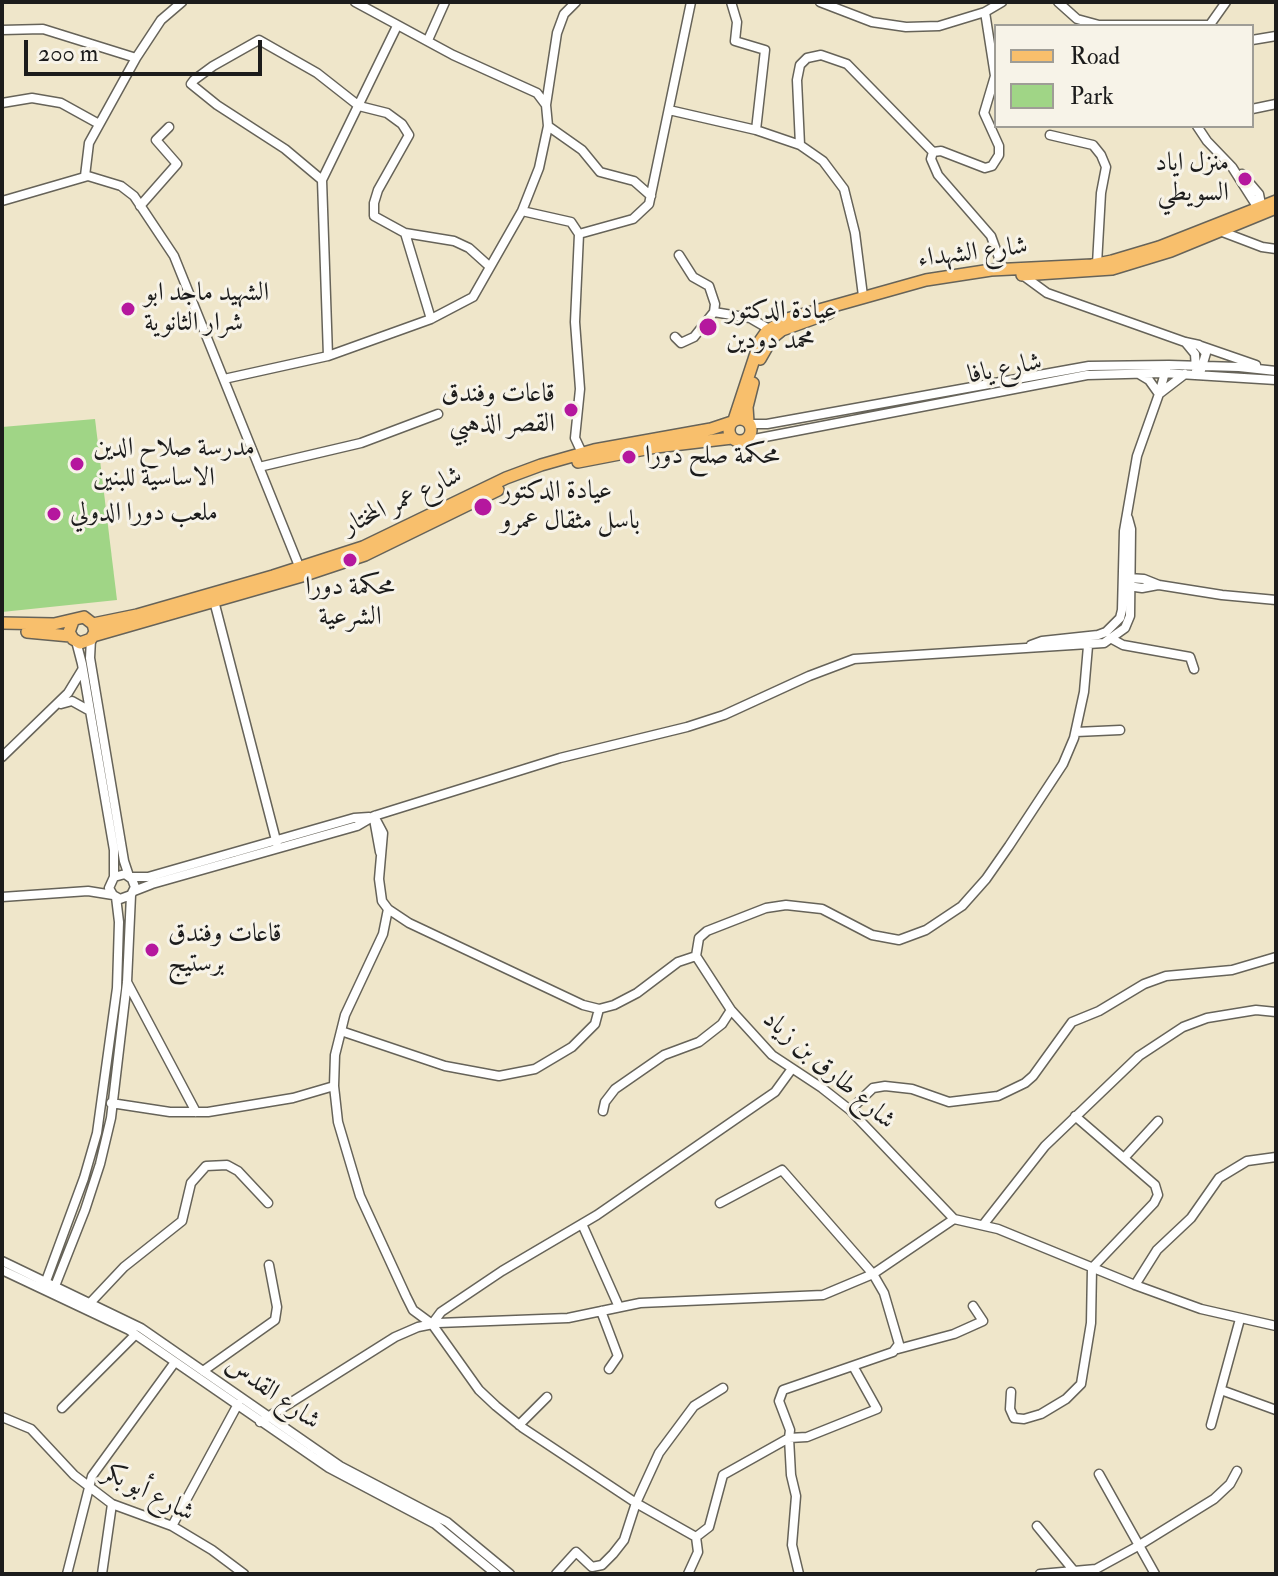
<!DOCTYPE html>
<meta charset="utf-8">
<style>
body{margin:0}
#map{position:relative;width:1278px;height:1576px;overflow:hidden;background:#efe6ca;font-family:"IM FELL Double Pica",serif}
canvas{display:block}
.frame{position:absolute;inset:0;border:4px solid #1c1c1c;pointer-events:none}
.legend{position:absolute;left:994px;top:24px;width:260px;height:104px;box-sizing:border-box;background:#f7f3e8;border:2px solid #9f9d96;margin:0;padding:10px 14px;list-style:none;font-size:24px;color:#1c1c1c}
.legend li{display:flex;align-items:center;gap:16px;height:40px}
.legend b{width:40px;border:2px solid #9f9d96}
.scale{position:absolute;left:24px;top:40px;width:238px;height:36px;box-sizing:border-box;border:4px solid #1c1c1c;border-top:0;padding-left:10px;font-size:24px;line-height:28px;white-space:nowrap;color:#1c1c1c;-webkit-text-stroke:6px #f7f3e8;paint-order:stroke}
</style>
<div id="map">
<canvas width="1278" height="1576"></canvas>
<div class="frame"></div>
<ul class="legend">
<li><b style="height:10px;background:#f8bf6c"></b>Road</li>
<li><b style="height:22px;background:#a0d586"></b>Park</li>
</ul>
<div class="scale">200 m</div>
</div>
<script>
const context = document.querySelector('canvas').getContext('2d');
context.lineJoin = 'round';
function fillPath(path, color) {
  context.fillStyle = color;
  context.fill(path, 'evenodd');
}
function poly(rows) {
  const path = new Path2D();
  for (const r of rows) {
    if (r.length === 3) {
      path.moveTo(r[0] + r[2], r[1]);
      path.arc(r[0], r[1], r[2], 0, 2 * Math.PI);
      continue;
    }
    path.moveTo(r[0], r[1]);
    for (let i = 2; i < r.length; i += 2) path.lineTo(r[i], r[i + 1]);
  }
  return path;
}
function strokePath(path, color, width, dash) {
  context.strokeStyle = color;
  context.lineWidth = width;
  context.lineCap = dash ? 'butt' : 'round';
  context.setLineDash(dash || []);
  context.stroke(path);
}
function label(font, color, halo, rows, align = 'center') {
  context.font = font + ' "IM FELL Double Pica",Amiri,serif';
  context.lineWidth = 6;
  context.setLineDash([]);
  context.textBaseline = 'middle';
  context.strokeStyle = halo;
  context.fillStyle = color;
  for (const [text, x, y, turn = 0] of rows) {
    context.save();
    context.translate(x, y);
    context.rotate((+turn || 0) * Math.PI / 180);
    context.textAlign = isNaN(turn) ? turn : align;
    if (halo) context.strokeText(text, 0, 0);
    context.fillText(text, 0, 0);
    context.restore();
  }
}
fillPath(poly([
 [95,419,117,600,2,612,2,427]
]), '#a0d586');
const minor = poly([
 [731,2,737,22,735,41,765,50,756,130,800,145],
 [820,2,872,22,906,27,939,26,985,12,1002,2],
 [1058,2,1077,19,1099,25,1210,25],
 [985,12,995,76,984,113,999,146,999,155,992,166,985,168,941,151,933,152,931,159,938,175,991,236,1003,269],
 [1209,26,1226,2],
 [2,30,43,29,136,58],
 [428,40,445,2],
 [1252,40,1276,36],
 [2,103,32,98,61,103,99,124],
 [546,105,557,33,564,14,576,2],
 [1252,109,1276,104],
 [669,110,756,130],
 [548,126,582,150,600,172,634,181,651,196],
 [1197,126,1207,141,1232,167,1260,211],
 [1050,135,1093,145,1101,155,1106,167,1101,193,1097,264],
 [1242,174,1259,194,1262,209],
 [85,176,89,143,136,58,161,20,182,2],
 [322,180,285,149,217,105,191,84,194,80,213,66,259,40,317,73,359,106,387,113,402,124,409,135,378,190,374,203,374,216,405,233,454,241,469,248,489,266],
 [2,201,88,176,121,186,134,196,174,256,301,571],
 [140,206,177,164,156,140,169,127],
 [522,211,571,222,579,234,575,322,580,389,575,438,582,453],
 [1220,231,1262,247,1276,249],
 [405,233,431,319],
 [579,234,633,219,649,204,691,2],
 [1021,274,1047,293,1185,342,1199,345,1206,353,1201,370],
 [863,296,855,233,844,189,823,161,800,145,797,80,800,65,807,58,821,55,847,64,933,152],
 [714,312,750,318,769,329],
 [675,337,681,343,694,337,714,312,715,304,709,286,693,277,679,255],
 [1186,343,1195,354,1196,369],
 [1201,346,1256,365],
 [328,356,431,319,473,297,522,211,539,168,548,126,546,105,537,93,453,55,355,2],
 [1139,374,1149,380,1159,394,1185,374],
 [224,379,328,356,322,180,397,26],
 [750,424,767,424,1089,366,1169,365,1239,367,1276,371],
 [744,441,1087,375,1163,373,1276,380],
 [259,467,361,443,438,414],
 [1128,578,1144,579,1159,585,1222,595,1276,600],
 [1128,586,1142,588,1158,585],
 [213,597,278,848],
 [91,639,90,658,124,861,129,876],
 [1112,639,1123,645,1190,657,1194,669],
 [76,641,82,664,114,850,114,877,109,888,113,895,120,899,131,895,135,887,132,879,125,874,114,877],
 [1031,645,1042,641,1098,635,1106,632,1120,618,1122,610,1124,531,1137,456,1159,394,1166,369],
 [61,704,72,701,90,711],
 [1076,732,1120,730],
 [2,757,68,693,82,670],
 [374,816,383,833,379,879,382,901,388,909,409,923,583,1005,599,1009,614,1005,637,993,678,962,696,956,731,1010,772,1055,822,1088,850,1110,954,1219,998,1229,1135,1285,1201,1309,1276,1326],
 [374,819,380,852],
 [131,877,148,877,354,818,369,817],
 [134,891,152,884,357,826,374,816,560,758,687,727,724,715,809,676,854,659,1104,643,1125,628,1130,616,1131,529,1128,518],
 [2,897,88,891,113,895],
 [388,909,383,934,345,1015,335,1055,334,1086,338,1122,360,1196,406,1296,413,1310,432,1324,479,1390,496,1406,523,1428,636,1503,696,1537,698,1552,688,1574],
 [696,956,699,938,707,931,766,908,786,905,822,909,872,935,899,940,926,930,962,906,986,879,1009,846,1063,764,1074,738,1084,692,1088,646,1082,637],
 [127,982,196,1112],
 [341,1031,445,1066,499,1076,535,1069,572,1047,595,1024,599,1009],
 [111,1103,170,1112,208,1112,293,1098,334,1086],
 [850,1110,873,1088,885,1086,912,1089,949,1102,998,1096,1025,1083,1033,1076,1072,1022,1099,1011,1144,984,1166,976,1232,970,1276,957],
 [603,1111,605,1102,615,1089,664,1055,699,1042,722,1024,731,1010],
 [1124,1158,1158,1121],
 [582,1224,619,1307],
 [983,1225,1045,1146,1139,1056,1183,1027,1207,1018,1256,1010,1276,1012],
 [2,1261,141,1328,340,1466,447,1522,510,1574],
 [2,1270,129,1330,329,1468,435,1524,496,1574],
 [1135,1285,1157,1250,1191,1218,1219,1178,1247,1161,1276,1157],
 [47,1286,46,1281,84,1178,97,1133,117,988,119,922,116,897],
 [52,1288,55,1286,85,1210,100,1164,111,1118,127,982,131,895],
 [91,1302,124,1267,182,1221,191,1183,206,1166,227,1165,238,1171,268,1203],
 [601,1311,618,1356,609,1369],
 [432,1324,441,1312,502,1271,597,1215,759,1103,775,1092,791,1070],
 [898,1349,954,1334,983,1321,973,1306],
 [203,1371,275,1320,277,1307,269,1265],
 [1221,1390,1276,1410],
 [1011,1392,1010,1409,1014,1418,1024,1419,1041,1414,1066,1399,1081,1384,1091,1323,1092,1268,1154,1203,1158,1195,1155,1185,1075,1116],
 [62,1408,135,1335],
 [2,1417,31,1429,74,1475,112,1504,172,1526,212,1550,244,1574],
 [260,1422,395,1337,418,1327,438,1323,568,1318,640,1303,823,1295,873,1274,954,1219],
 [519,1425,547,1397],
 [1211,1425,1240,1319],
 [1099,1474,1155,1574],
 [172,1526,238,1404],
 [1037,1526,1074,1571,1096,1569,1138,1546,1214,1499,1230,1484,1237,1471],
 [696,1537,709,1527,723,1475,789,1438,790,1430,779,1401,783,1390,893,1352,899,1344,884,1293,873,1274,782,1170,720,1203],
 [67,1574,92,1476,175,1362],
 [102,1574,112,1504],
 [556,1574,576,1552,592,1567,602,1565,613,1554,624,1540,636,1503,659,1453,694,1406,723,1388],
 [799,1574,792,1545,796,1496,791,1475,789,1438,807,1437,877,1409,853,1366],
 [1040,1574,1074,1571]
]);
const major = poly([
 [1022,275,1112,269,1171,251,1276,208],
 [760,359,772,338,782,330,829,313],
 [740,430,11],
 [734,420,760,341,767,331,787,319,926,280,991,270,1092,265,1112,261,1159,247,1276,201],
 [748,422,747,407,753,383],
 [578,462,656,447,732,438],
 [2,623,54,624,84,617,93,624,95,632,91,639,80,643,73,639,69,632,73,621],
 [93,624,137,615,273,576,363,547,506,478,541,465,594,450,711,429,732,422],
 [27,632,70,636],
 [93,636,302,576,365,555,498,490]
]);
strokePath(minor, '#666359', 11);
strokePath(major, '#666359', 14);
strokePath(minor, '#fff', 8);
strokePath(major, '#f8bf6c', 11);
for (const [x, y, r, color] of [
 [1245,179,8,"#b5179e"],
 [128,309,8,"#b5179e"],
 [708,327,10,"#b5179e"],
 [571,410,8,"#b5179e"],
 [629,457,8,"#b5179e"],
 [77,464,8,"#b5179e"],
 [483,507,10,"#b5179e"],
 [54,514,8,"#b5179e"],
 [350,560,8,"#b5179e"],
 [152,950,8,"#b5179e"]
]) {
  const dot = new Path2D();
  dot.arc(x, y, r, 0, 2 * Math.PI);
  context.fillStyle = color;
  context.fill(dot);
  strokePath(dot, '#f7f3e8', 3);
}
label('26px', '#1c1c1c', '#f7f3e8', [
 ["منزل اياد",1229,164,"right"],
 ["السويطي",1229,194,"right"],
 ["الشهيد ماجد ابو",144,294],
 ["شرار الثانوية",144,324],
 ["عيادة الدكتور",726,312],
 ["محمد دودين",726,342],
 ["قاعات وفندق",555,395,"right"],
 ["القصر الذهبي",555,425,"right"],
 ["مدرسة صلاح الدين",93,449],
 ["الاساسية للبنين",93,479],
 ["محكمة صلح دورا",645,457],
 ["عيادة الدكتور",501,492],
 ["باسل مثقال عمرو",501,522],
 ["ملعب دورا الدولي",70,514],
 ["محكمة دورا",350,588,"center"],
 ["الشرعية",350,618,"center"],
 ["قاعات وفندق",168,935],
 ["برستيج",168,965]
], 'left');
label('26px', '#1c1c1c', '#f7f3e8', [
 ["شارع الشهداء",973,254,-7],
 ["شارع يافا",1005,370,-11],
 ["شارع عمر المختار",403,502,-25],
 ["شارع طارق بن زياد",828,1071,41],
 ["شارع القدس",272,1394,35],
 ["شارع أبو بكر",148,1494,27]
]);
</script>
